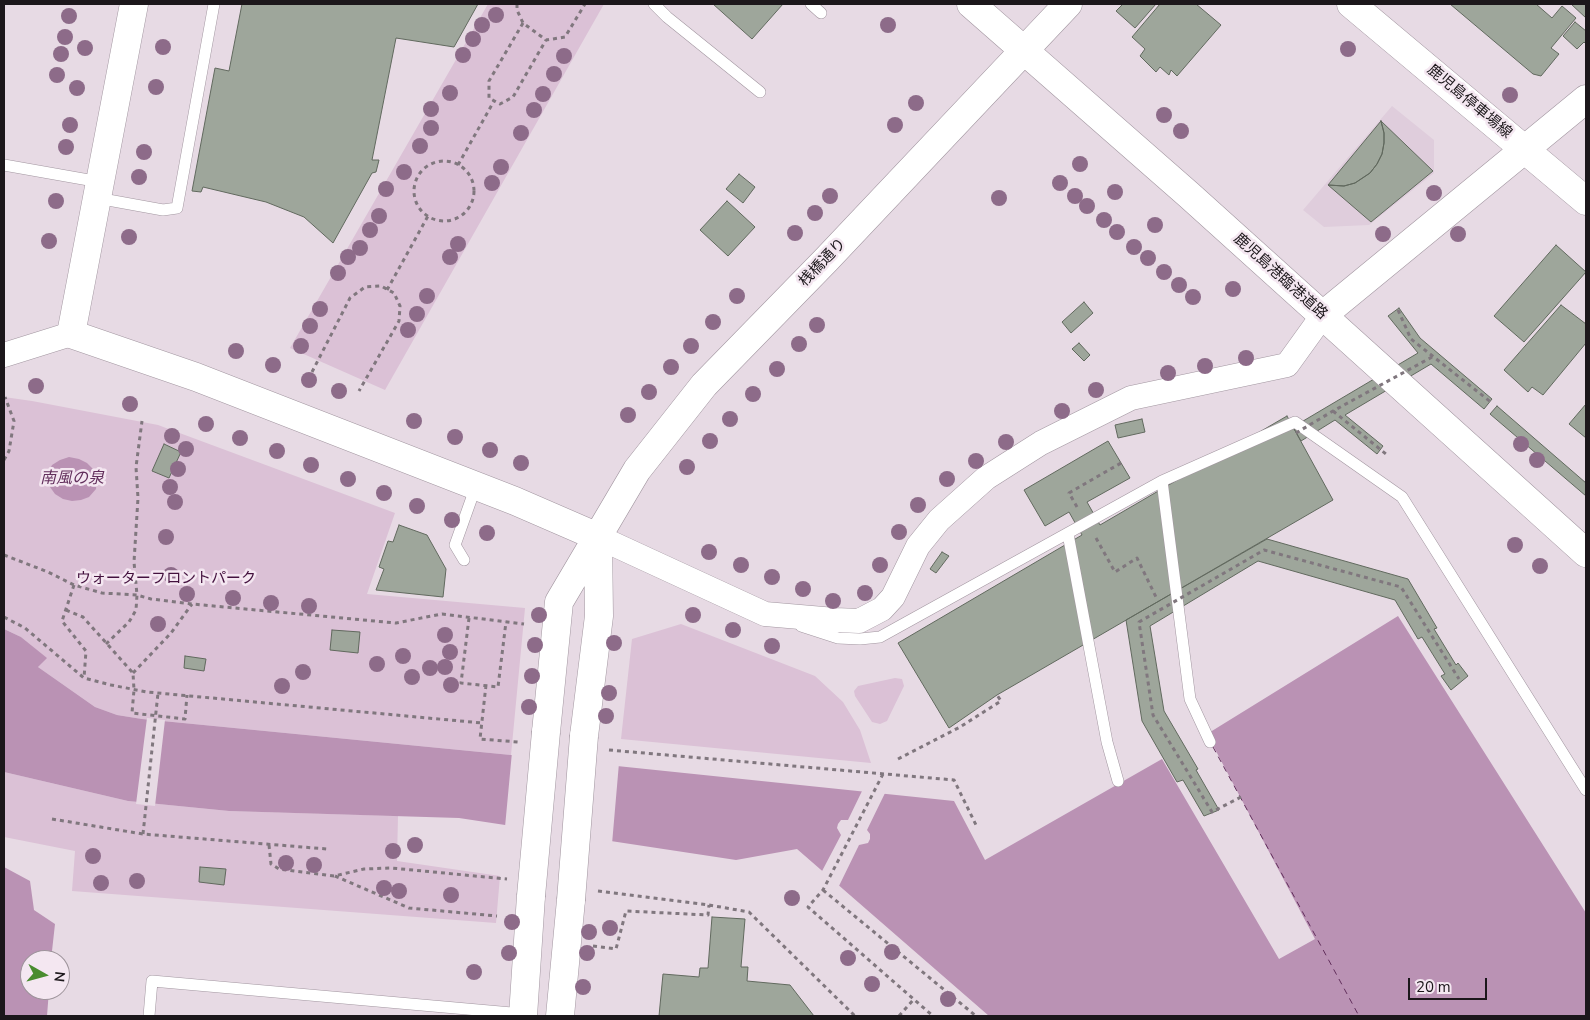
<!DOCTYPE html>
<meta charset="utf-8">
<style>
body{margin:0}
#map{position:relative;width:1590px;height:1020px;overflow:hidden;background:#e7dae4;font-family:"Nunito Sans",sans-serif}
canvas{display:block}
.frame{position:absolute;inset:0;border:5px solid #1c171b;pointer-events:none}
.north{position:absolute;left:20px;top:950px;width:50px;height:50px;box-sizing:border-box;background:#f4e7f1;border:1px solid #9e949b;border-radius:50%;rotate:97deg;font-size:14px;font-weight:700;line-height:20px;text-align:center;color:#1c171b}
.north::after{content:'';display:block;margin:auto;width:18px;height:22px;background:#498c2f;clip-path:polygon(50% 0,100% 100%,50% 72%,0 100%)}
.scale{position:absolute;left:1408px;top:978px;width:79px;height:22px;box-sizing:border-box;border:2px solid #1c171b;border-top:0;padding-left:6px;font-size:15px;line-height:18px;white-space:nowrap;color:#1c171b;-webkit-text-stroke:4px #f4e7f1;paint-order:stroke}
</style>
<div id="map">
<canvas width="1590" height="1020"></canvas>
<div class="frame"></div>
<div class="north">N</div>
<div class="scale">20 m</div>
</div>
<script>
const context = document.querySelector('canvas').getContext('2d');
context.lineJoin = 'round';
function fillPath(path, color) {
  context.fillStyle = color;
  context.fill(path, 'evenodd');
}
function poly(rows) {
  const path = new Path2D();
  for (const r of rows) {
    if (r.length === 3) {
      path.moveTo(r[0] + r[2], r[1]);
      path.arc(r[0], r[1], r[2], 0, 2 * Math.PI);
      continue;
    }
    path.moveTo(r[0], r[1]);
    for (let i = 2; i < r.length; i += 2) path.lineTo(r[i], r[i + 1]);
  }
  return path;
}
function strokePath(path, color, width, dash) {
  context.strokeStyle = color;
  context.lineWidth = width;
  context.lineCap = dash ? 'butt' : 'round';
  context.setLineDash(dash || []);
  context.stroke(path);
}
function label(font, color, halo, rows, align = 'center') {
  context.font = font + ' "Nunito Sans","Noto Sans JP",sans-serif';
  context.lineWidth = 5;
  context.setLineDash([]);
  context.textBaseline = 'middle';
  context.strokeStyle = halo;
  context.fillStyle = color;
  for (const [text, x, y, turn = 0] of rows) {
    context.save();
    context.translate(x, y);
    context.rotate((+turn || 0) * Math.PI / 180);
    context.textAlign = isNaN(turn) ? turn : align;
    if (halo) context.strokeText(text, 0, 0);
    context.fillText(text, 0, 0);
    context.restore();
  }
}
fillPath(poly([
 [1392,106,1434,140,1434,173,1369,225,1324,227,1303,210]
]), '#dfcddc');
fillPath(poly([
 [488,4,604,4,385,390,290,348],
 [4,397,32,401,158,425,395,513,367,594,525,608,511,755,142,719,117,715,95,707,38,667,46,658,21,637,4,629],
 [681,624,815,676,843,702,860,730,871,763,621,739,632,639],
 [895,678,902,679,904,686,887,721,880,724,872,722,855,696,854,691,858,686],
 [4,772,128,801,229,811,398,816,397,861,500,876,496,923,72,891,75,851,4,837]
]), '#dbc1d6');
fillPath(poly([
 [69,457,79,459,87,463,93,469,97,477,96,489,89,497,81,500,72,501,63,499,55,494,50,487,47,475,52,465,60,460],
 [1398,616,1586,913,1586,1016,989,1016,797,849,736,860,459,818,229,811,128,801,4,772,4,629,21,637,47,658,38,667,95,707,117,715,142,719,511,755,954,801,985,860,1162,759,1279,959,1315,939,1207,734],
 [4,867,30,881,34,910,55,924,51,960,30,960,30,990,49,990,47,1016,4,1016]
]), '#ba92b4');
fillPath(poly([
 [147,718,165,720,155,806,136,804],
 [512,752,619,763,612,844,505,827],
 [863,789,886,791,867,830,870,834,870,839,868,843,859,845,838,888,821,873,841,835,837,828,838,824,841,820,848,820]
]), '#e7dae4');
strokePath(poly([
 [1213,747,1359,1016]
]), '#622f5c', 1, [6, 5]);
const building = poly([
 [242,4,478,4,454,47,396,38,372,160,379,160,376,172,372,173,333,243,304,217,266,202,203,187,201,192,192,191,215,68,229,71,242,4],
 [713,4,783,4,752,39,713,4],
 [1123,4,1156,4,1135,28,1116,11,1123,4],
 [1160,4,1196,4,1221,25,1177,76,1171,70,1169,75,1160,67,1156,72,1140,56,1145,49,1132,37,1160,4],
 [1450,4,1536,4,1552,18,1562,6,1576,18,1551,48,1559,54,1541,76,1533,74,1450,4],
 [1571,4,1586,4,1586,18,1571,4],
 [1575,22,1586,31,1586,44,1584,42,1577,49,1563,36,1575,22],
 [1381,121,1433,171,1371,222,1328,185,1344,186,1355,183,1370,173,1377,164,1382,154,1384,143,1384,133,1381,121],
 [1381,121,1384,133,1384,143,1382,154,1377,164,1370,173,1355,183,1344,186,1328,185,1381,121],
 [739,174,755,187,743,203,726,189,739,174],
 [727,201,755,227,728,256,700,230,727,201],
 [1556,245,1586,272,1524,342,1494,316,1556,245],
 [1084,302,1093,313,1071,333,1062,322,1084,302],
 [1561,305,1586,324,1586,343,1543,395,1532,387,1528,392,1504,370,1561,305],
 [1399,308,1420,338,1492,399,1484,409,1431,364,1345,415,1383,446,1377,454,1335,420,1301,441,1293,427,1418,353,1388,316,1399,308],
 [1079,343,1090,355,1084,361,1072,349,1079,343],
 [1586,404,1586,438,1569,424,1586,404],
 [1497,406,1586,483,1586,496,1490,414,1497,406],
 [1287,416,1333,500,997,695,949,728,898,643,1082,535,1069,512,1045,526,1024,490,1108,441,1130,478,1087,502,1100,525,1287,416],
 [1142,419,1145,432,1118,438,1115,425,1142,419],
 [164,444,181,452,169,478,152,471,164,444],
 [399,525,427,535,446,569,443,597,376,590,384,569,379,567,388,541,393,542,399,525],
 [1267,539,1408,579,1437,628,1434,629,1456,665,1458,663,1468,676,1451,690,1441,676,1445,674,1422,637,1418,639,1395,600,1258,561,1150,626,1164,711,1198,769,1196,770,1219,810,1204,816,1183,780,1177,782,1142,721,1126,620,1267,539],
 [942,552,949,556,936,573,930,569,942,552],
 [332,630,360,632,358,653,330,650,332,630],
 [185,656,206,659,204,671,184,668,185,656],
 [200,867,226,869,224,885,199,882,200,867],
 [712,917,745,919,741,967,748,967,747,981,790,985,814,1016,659,1016,663,974,699,977,700,968,708,968,712,917]
]);
fillPath(building, '#9ea69b');
strokePath(building, '#61695e', 1);
const lane = poly([
 [654,4,667,17,760,92],
 [811,4,821,13],
 [4,165,100,182],
 [97,198,163,210,177,208,214,4],
 [1162,481,1190,699,1210,742],
 [1068,534,1107,742,1118,781],
 [464,560,455,545,476,486],
 [801,626,838,638,860,639,880,637,1162,481,1295,422,1402,497,1586,790],
 [149,1016,152,981,523,1014]
]);
const street = poly([
 [4,355,71,334],
 [598,537,765,614,835,620,859,621,882,609,893,597,918,546,939,520,986,478,1041,443,1131,398,1287,365,1323,315]
]);
const secondary = poly([
 [134,4,71,334,196,377,515,501,598,537],
 [971,4,1189,195,1586,553],
 [1351,4,1586,201],
 [1323,315,1586,99],
 [546,732,559,602,637,470,704,385,826,260,1068,4],
 [584,736,599,616,598,537],
 [523,1016,531,896],
 [560,1016,571,900]
]);
strokePath(lane, '#a296a0', 12);
strokePath(street, '#a296a0', 25);
strokePath(secondary, '#a296a0', 29);
strokePath(poly([
 [517,4,517,10,523,23,546,40,565,37,585,4],
 [523,23,489,81,489,98,500,104,513,97,546,40],
 [444,191,30],
 [458,165,494,101],
 [387,290,428,216],
 [1398,310,1411,339,1492,403],
 [312,372,350,298,365,287,381,286,394,293,400,306,399,321,359,391],
 [1333,411,1386,454],
 [4,460,9,451,14,421,5,397],
 [1077,507,1069,493,1121,463],
 [1096,538,1115,572,1137,558,1156,597],
 [4,555,48,572,74,585,102,593,137,595,151,599,192,604,396,623,442,614,524,624],
 [74,585,62,621,86,651,84,678],
 [66,610,83,617,133,673,134,690,132,713,185,719,187,695],
 [4,617,25,628,84,678,111,685,147,692,482,723],
 [469,618,461,683,498,687,506,622],
 [106,644,129,622,136,610,137,595,134,562,138,498,136,467,142,421],
 [133,673,171,633,192,604],
 [486,685,480,739,518,742],
 [609,750,954,780,977,827],
 [898,759,960,727,1001,701,997,695],
 [883,774,823,890,808,907,933,1016],
 [52,819,143,834,327,849],
 [143,834,158,693],
 [269,845,271,864,279,869,334,876,364,869,391,868,507,879],
 [335,876,409,908,497,916],
 [823,890,976,1016],
 [598,891,709,905,749,912,855,1016],
 [593,946,616,949,626,911,708,915,709,905],
 [899,1016,914,999]
]), '#80777e', 3, [4, 4]);
strokePath(lane, '#fff', 11);
strokePath(street, '#fff', 24);
strokePath(secondary, '#fff', 28);
const secondaryBridge = poly([
 [531,896,546,732],
 [571,900,584,736]
]);
strokePath(secondaryBridge, '#a296a0', 29, []);
strokePath(poly([
 [1296,433,1333,411,1432,357],
 [1241,797,1212,812,1153,715,1139,622,1264,550,1401,587,1459,679]
]), '#80777e', 3, [4, 4]);
strokePath(secondaryBridge, '#fff', 28);
context.fillStyle = '#8d6b89';
for (const [x, y] of [
 [496,15],
 [69,16],
 [482,25],
 [888,25],
 [65,37],
 [473,39],
 [163,47],
 [85,48],
 [1348,49],
 [61,54],
 [463,55],
 [564,56],
 [554,74],
 [57,75],
 [156,87],
 [77,88],
 [450,93],
 [543,94],
 [1510,95],
 [916,103],
 [431,109],
 [534,110],
 [1164,115],
 [70,125],
 [895,125],
 [431,128],
 [1181,131],
 [521,133],
 [420,146],
 [66,147],
 [144,152],
 [1080,164],
 [501,167],
 [404,172],
 [139,177],
 [492,183],
 [1060,183],
 [386,189],
 [1115,192],
 [1434,193],
 [830,196],
 [1075,196],
 [999,198],
 [56,201],
 [1087,206],
 [815,213],
 [379,216],
 [1104,220],
 [1155,225],
 [370,230],
 [1117,232],
 [795,233],
 [1383,234],
 [1458,234],
 [129,237],
 [49,241],
 [458,244],
 [1134,247],
 [360,248],
 [348,257],
 [450,257],
 [1148,258],
 [1164,272],
 [338,273],
 [1179,285],
 [1233,289],
 [427,296],
 [737,296],
 [1193,297],
 [320,309],
 [417,314],
 [713,322],
 [817,325],
 [310,326],
 [408,330],
 [799,344],
 [301,346],
 [691,346],
 [236,351],
 [1246,358],
 [273,365],
 [1205,366],
 [671,367],
 [777,369],
 [1168,373],
 [309,380],
 [36,386],
 [1096,390],
 [339,391],
 [649,392],
 [753,394],
 [130,404],
 [1062,411],
 [628,415],
 [730,419],
 [414,421],
 [206,424],
 [172,436],
 [455,437],
 [240,438],
 [710,441],
 [1006,442],
 [1521,444],
 [186,449],
 [490,450],
 [277,451],
 [1537,460],
 [976,461],
 [521,463],
 [311,465],
 [687,467],
 [178,469],
 [348,479],
 [947,479],
 [170,487],
 [384,493],
 [175,502],
 [918,505],
 [417,506],
 [452,520],
 [899,532],
 [487,533],
 [166,537],
 [1515,545],
 [709,552],
 [741,565],
 [880,565],
 [1540,566],
 [171,575],
 [772,577],
 [803,589],
 [865,593],
 [187,594],
 [233,598],
 [833,601],
 [271,603],
 [309,606],
 [539,615],
 [693,615],
 [158,624],
 [733,630],
 [445,635],
 [614,643],
 [535,645],
 [772,646],
 [450,652],
 [403,656],
 [377,664],
 [445,667],
 [430,668],
 [303,672],
 [532,676],
 [412,677],
 [451,685],
 [282,686],
 [609,693],
 [529,707],
 [606,716],
 [415,845],
 [393,851],
 [93,856],
 [286,863],
 [314,865],
 [137,881],
 [101,883],
 [384,888],
 [399,891],
 [451,895],
 [792,898],
 [512,922],
 [610,928],
 [589,932],
 [892,952],
 [509,953],
 [587,953],
 [848,958],
 [474,972],
 [872,984],
 [583,987],
 [948,999]
]) {
  context.beginPath();
  context.arc(x, y, 8, 0, 2 * Math.PI);
  context.fill();
}
label('15px', '#1c171b', '#f4e7f1', [
 ["鹿児島停車場線",1469,102,40],
 ["桟橋通り",823,263,-46],
 ["鹿児島港臨港道路",1280,277,42]
]);
label('15px', '#43113e', '#f4e7f1', [
 ["ウォーターフロントパーク",166,579]
]);
label('italic 16px', '#622f5c', '#f4e7f1', [
 ["南風の泉",72,479]
]);
</script>
